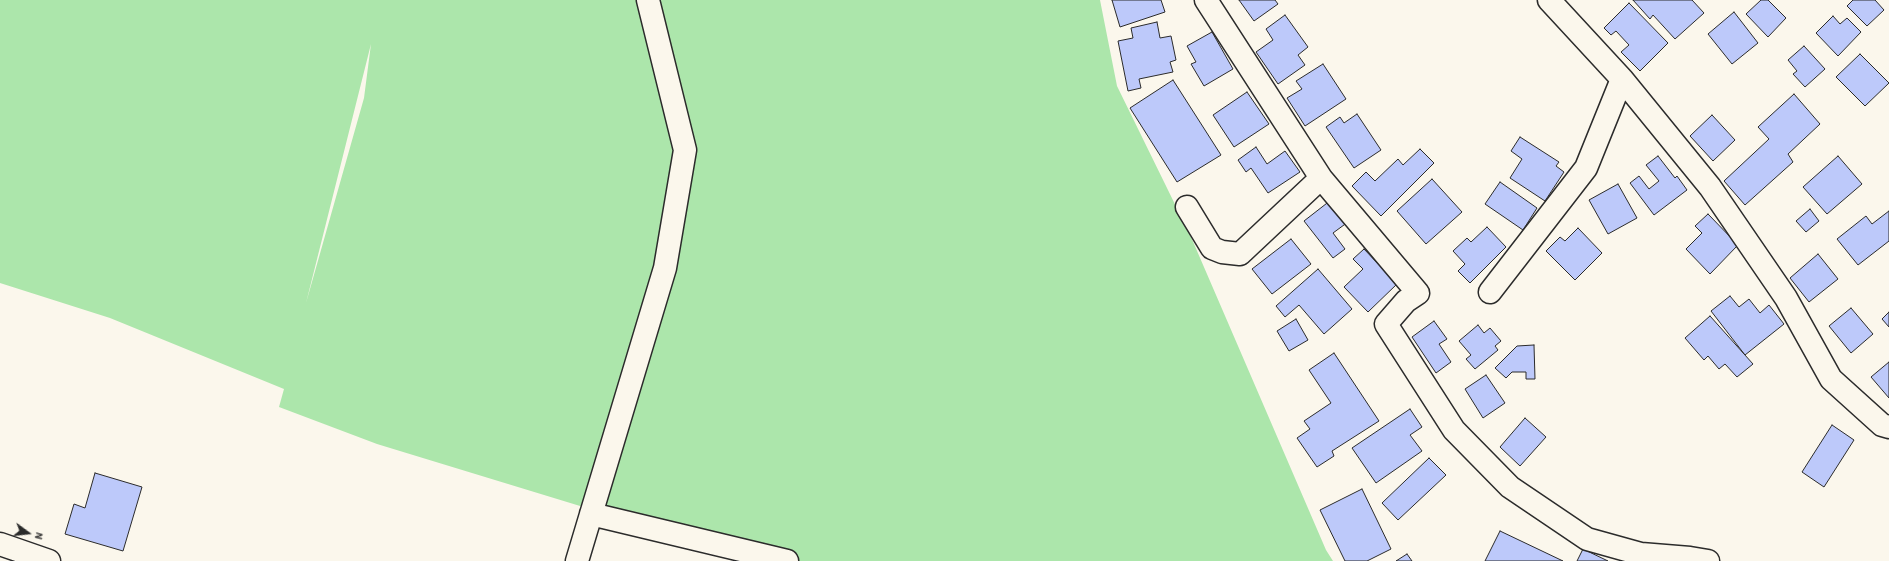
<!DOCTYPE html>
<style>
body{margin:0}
#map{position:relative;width:1889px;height:561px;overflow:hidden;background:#fbf7ec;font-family:"Patrick Hand",sans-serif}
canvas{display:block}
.north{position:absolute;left:8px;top:513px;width:40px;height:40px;-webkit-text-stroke:3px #fbf7ec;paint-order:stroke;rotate:105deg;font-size:11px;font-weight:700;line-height:16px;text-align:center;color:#2b2b2b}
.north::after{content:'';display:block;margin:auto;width:14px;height:18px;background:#2b2b2b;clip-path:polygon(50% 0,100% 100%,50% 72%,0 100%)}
</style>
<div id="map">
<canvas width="1889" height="561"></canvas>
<div class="north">N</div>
</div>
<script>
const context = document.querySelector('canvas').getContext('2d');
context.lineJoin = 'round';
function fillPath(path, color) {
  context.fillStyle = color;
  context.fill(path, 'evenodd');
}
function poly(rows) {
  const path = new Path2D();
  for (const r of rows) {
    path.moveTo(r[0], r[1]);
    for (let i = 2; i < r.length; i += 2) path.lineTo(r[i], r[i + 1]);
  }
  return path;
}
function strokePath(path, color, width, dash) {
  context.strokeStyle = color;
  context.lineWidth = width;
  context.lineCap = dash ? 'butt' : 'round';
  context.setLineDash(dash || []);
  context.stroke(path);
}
fillPath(poly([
 [0,0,1100,0,1117,86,1191,237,1326,550,1333,561,787,561,662,531,377,444,279,407,284,389,110,318,0,283],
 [371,44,364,98,306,303]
]), '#ace6ab');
const building = poly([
 [1112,0,1161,0,1165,12,1120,27,1112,0],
 [1239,0,1275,0,1278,4,1254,21,1239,0],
 [1633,0,1692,0,1704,13,1675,39,1653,15,1650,19,1633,0],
 [1761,0,1768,0,1786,18,1768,37,1746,14,1761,0],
 [1853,0,1875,0,1884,10,1867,26,1847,6,1853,0],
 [1629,3,1668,43,1640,71,1621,52,1629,45,1616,31,1611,35,1604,28,1629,3],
 [1734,12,1758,43,1732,64,1708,34,1734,12],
 [1285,15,1308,47,1298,55,1305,65,1278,84,1256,52,1273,40,1266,29,1285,15],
 [1833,16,1840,24,1847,18,1861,32,1838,56,1816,33,1833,16],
 [1157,22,1160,38,1171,36,1176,60,1170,62,1173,72,1139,79,1141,88,1128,91,1118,41,1133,38,1131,28,1157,22],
 [1212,32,1233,69,1204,86,1191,64,1196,62,1187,46,1212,32],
 [1804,46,1825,69,1805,87,1793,74,1797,71,1788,60,1804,46],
 [1860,54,1889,83,1865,106,1836,77,1860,54],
 [1323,64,1346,99,1305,126,1287,98,1302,89,1296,81,1323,64],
 [1173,80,1221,155,1177,182,1130,108,1173,80],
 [1247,92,1269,124,1234,147,1213,115,1247,92],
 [1794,94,1820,124,1788,154,1793,162,1745,205,1724,181,1769,139,1758,127,1794,94],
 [1357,114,1381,150,1354,168,1326,127,1340,117,1344,123,1357,114],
 [1712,115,1735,140,1713,161,1690,136,1712,115],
 [1520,137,1559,162,1556,166,1564,172,1545,201,1510,178,1522,159,1511,151,1520,137],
 [1256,147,1267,164,1285,151,1300,172,1268,193,1251,168,1246,172,1238,160,1256,147],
 [1420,149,1434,163,1381,216,1352,186,1366,172,1375,181,1398,159,1403,165,1420,149],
 [1658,156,1675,178,1677,176,1687,190,1654,215,1630,183,1639,176,1649,189,1659,181,1646,165,1658,156],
 [1838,156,1862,184,1827,214,1803,187,1838,156],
 [1432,179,1462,212,1426,244,1397,211,1432,179],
 [1500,182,1537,208,1523,230,1485,204,1500,182],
 [1618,184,1637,218,1608,234,1589,200,1618,184],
 [1331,200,1348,222,1333,233,1345,249,1333,258,1304,221,1331,200],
 [1810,209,1819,221,1806,232,1796,221,1810,209],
 [1889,211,1889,241,1858,265,1837,239,1866,216,1872,224,1889,211],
 [1708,214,1738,245,1710,274,1686,249,1702,233,1695,226,1708,214],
 [1487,227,1506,247,1470,283,1458,271,1465,264,1453,251,1467,238,1471,242,1487,227],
 [1578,228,1602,253,1575,280,1546,251,1560,237,1565,241,1578,228],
 [1291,239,1311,264,1272,294,1252,269,1291,239],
 [1364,249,1397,284,1368,312,1344,287,1363,269,1353,259,1364,249],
 [1818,254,1838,279,1809,302,1790,278,1818,254],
 [1318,269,1352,309,1324,334,1299,305,1285,317,1276,306,1318,269],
 [1730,296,1739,307,1749,299,1760,313,1769,305,1784,324,1745,355,1711,311,1730,296],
 [1851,308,1873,334,1851,353,1829,326,1851,308],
 [1889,312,1889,327,1882,319,1889,312],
 [1710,316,1753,364,1737,377,1725,364,1719,369,1708,356,1704,360,1685,338,1710,316],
 [1296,319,1308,340,1289,351,1277,331,1296,319],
 [1434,321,1447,339,1439,344,1451,362,1436,373,1412,337,1434,321],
 [1478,325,1484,333,1490,328,1501,341,1495,346,1498,350,1475,369,1466,359,1471,355,1459,341,1478,325],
 [1534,345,1535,379,1526,379,1526,372,1512,372,1506,378,1495,368,1517,346,1534,345],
 [1334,353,1379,421,1332,451,1334,456,1317,467,1297,438,1310,429,1304,421,1331,403,1309,370,1334,353],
 [1889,362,1889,398,1871,377,1889,362],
 [1486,375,1505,403,1483,418,1465,389,1486,375],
 [1410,409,1422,427,1410,435,1422,451,1376,483,1352,448,1410,409],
 [1525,418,1546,437,1520,466,1500,447,1525,418],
 [1832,425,1854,440,1824,487,1802,472,1832,425],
 [1429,458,1446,475,1398,520,1382,503,1429,458],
 [95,473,142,487,123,551,65,534,74,504,85,508,95,473],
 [1362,489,1391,549,1367,561,1345,561,1320,510,1362,489],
 [1500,531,1563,561,1485,561,1500,531],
 [1583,549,1608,561,1577,561,1583,549],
 [1407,554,1412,561,1396,561,1407,554]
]);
fillPath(building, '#bdc9fa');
strokePath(building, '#2b2b2b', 1);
const minor = poly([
 [1206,0,1321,178,1418,293,1406,301,1386,324,1454,430,1510,487,1587,539,1641,554,1690,558,1708,561],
 [1549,0,1622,79,1710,187,1786,298,1831,379,1882,425,1889,427],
 [1187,207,1212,248,1222,252,1240,254,1321,178],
 [1490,292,1586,168,1622,79],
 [591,514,787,561],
 [0,544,49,561],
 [577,561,665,268,685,150,648,0]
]);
strokePath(minor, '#2b2b2b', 25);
strokePath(minor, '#fbf7ec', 22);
</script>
